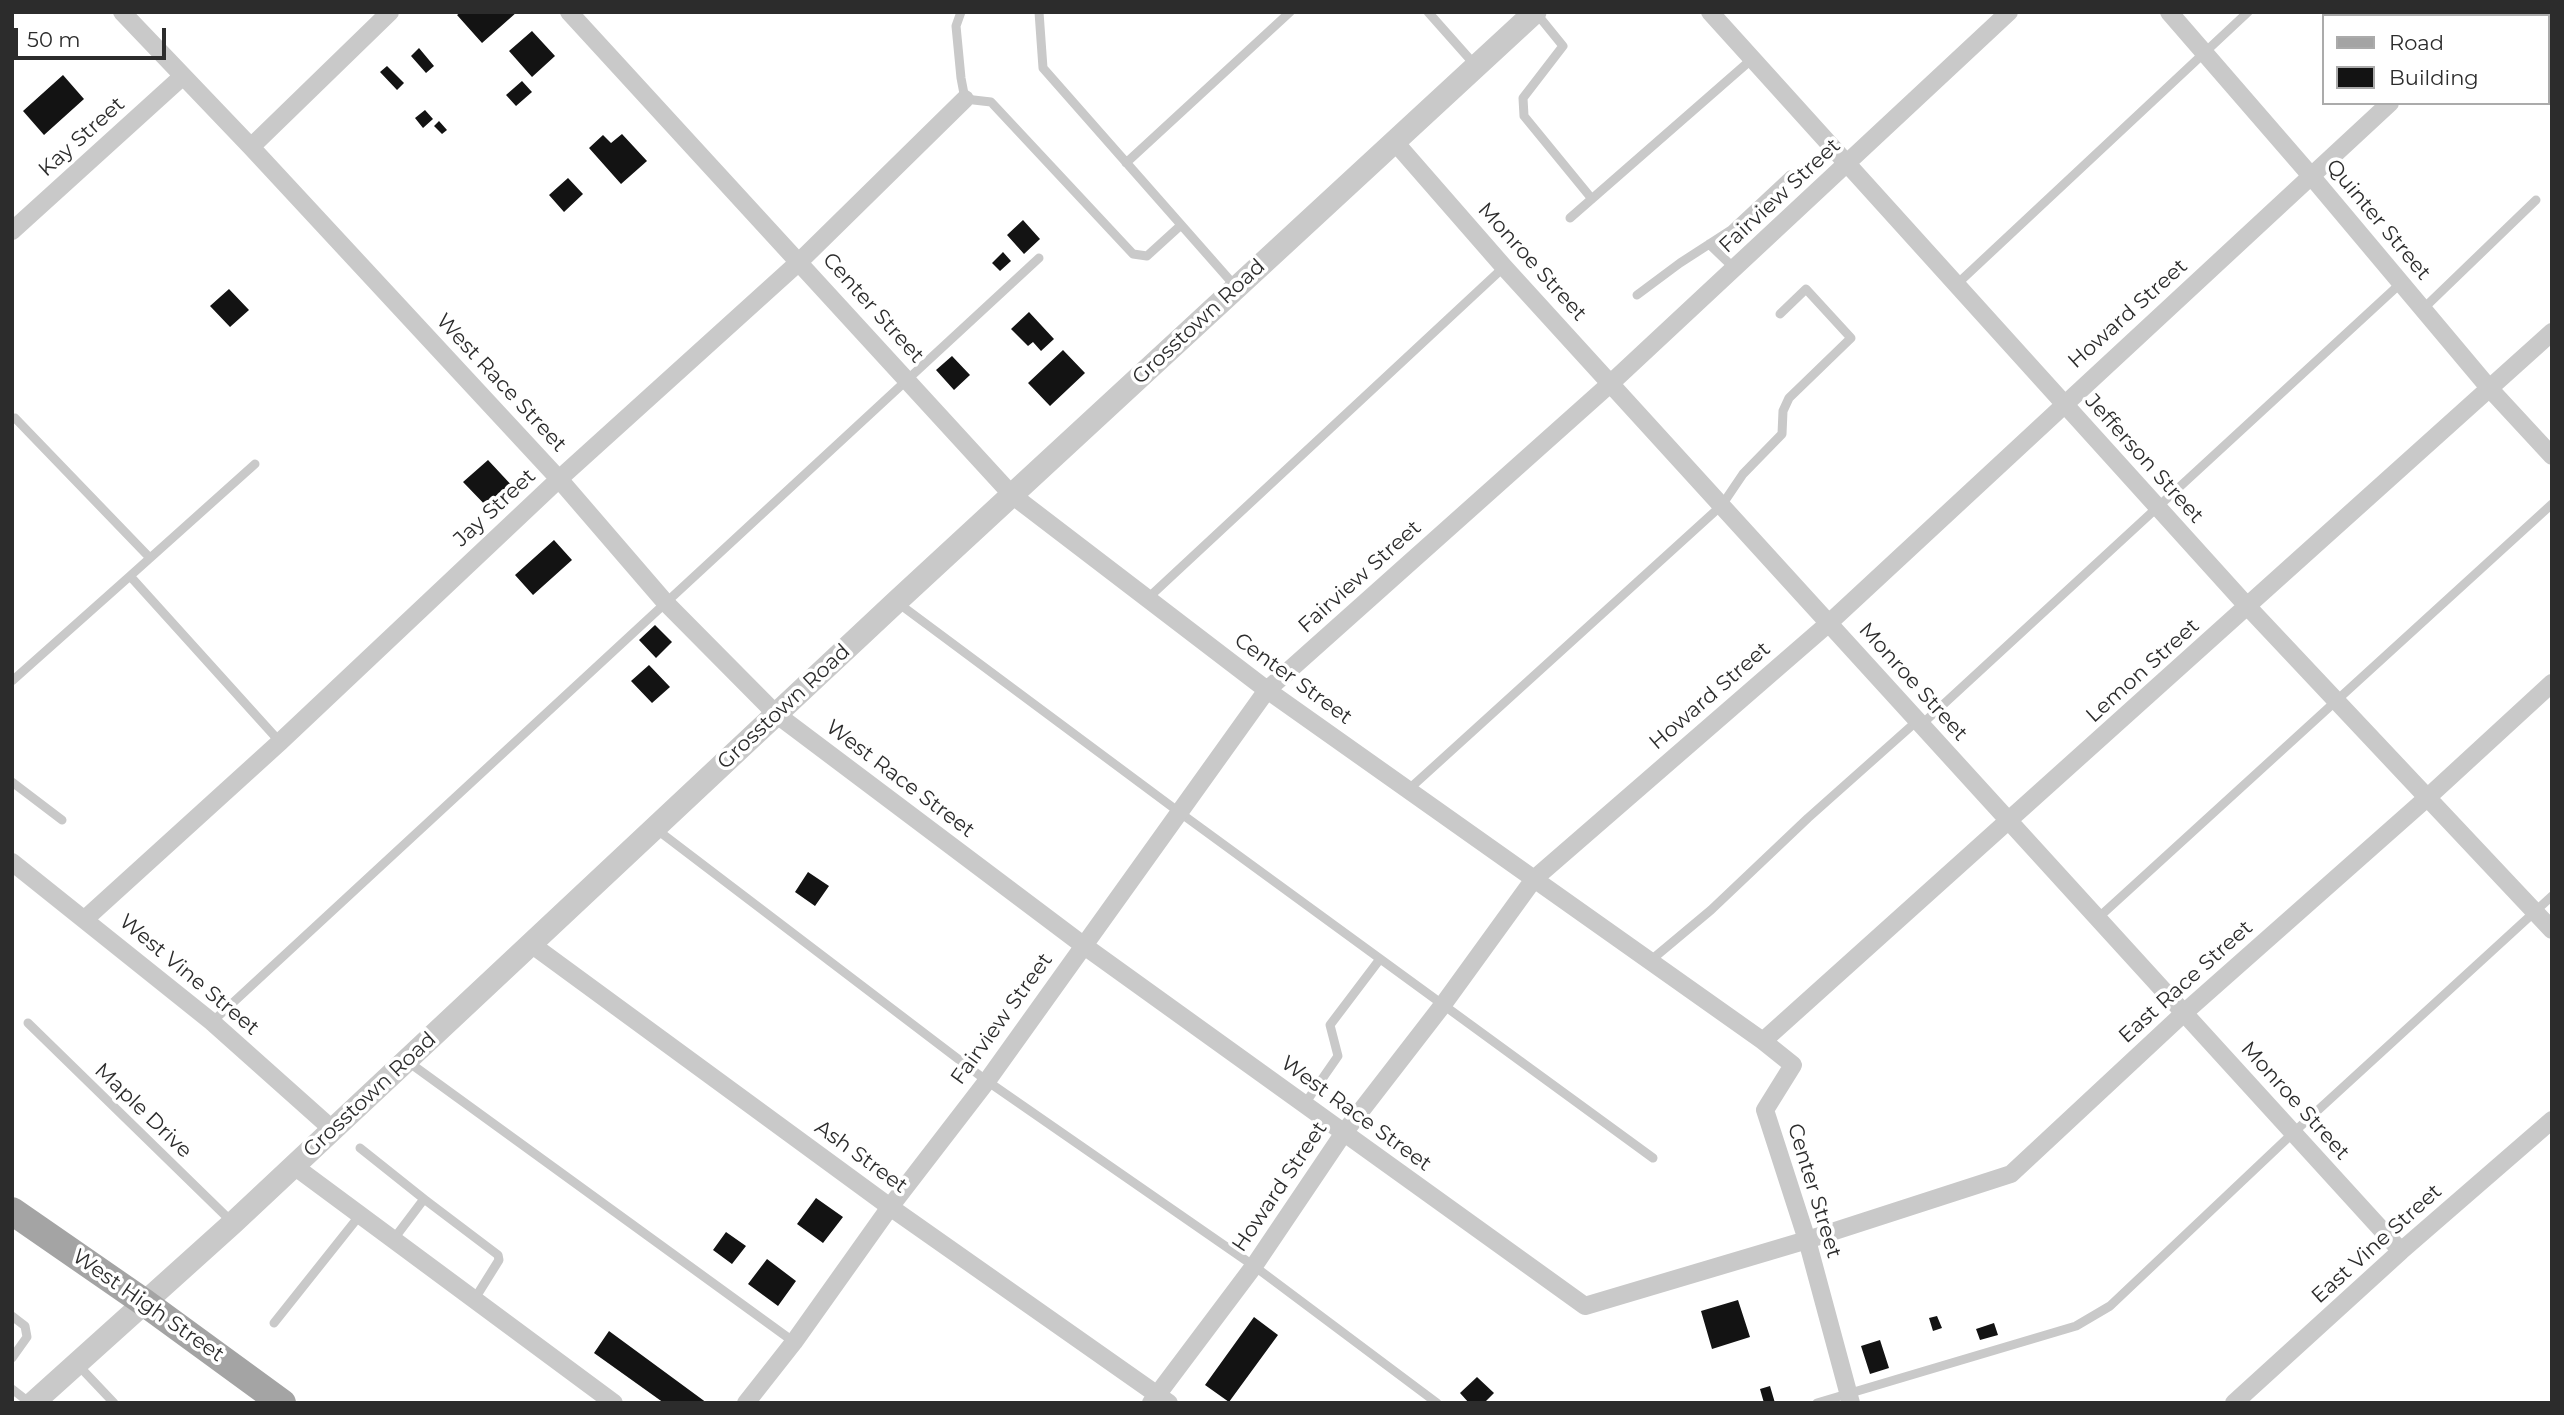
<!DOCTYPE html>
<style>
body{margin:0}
#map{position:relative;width:2564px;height:1415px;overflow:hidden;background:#fff;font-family:Montserrat,sans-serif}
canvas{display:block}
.frame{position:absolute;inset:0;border:14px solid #2c2c2c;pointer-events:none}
.legend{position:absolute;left:2322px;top:14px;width:228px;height:91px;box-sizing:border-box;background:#fff;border:2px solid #ababab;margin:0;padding:9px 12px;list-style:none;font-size:21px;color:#2c2c2c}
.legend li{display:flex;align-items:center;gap:14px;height:35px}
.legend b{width:35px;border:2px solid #ababab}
.scale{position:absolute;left:14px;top:28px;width:152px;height:32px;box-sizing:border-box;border:4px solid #2c2c2c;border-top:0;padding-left:9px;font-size:21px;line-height:24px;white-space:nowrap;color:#2c2c2c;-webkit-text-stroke:5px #fff;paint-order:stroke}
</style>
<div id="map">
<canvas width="2564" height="1415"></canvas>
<div class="frame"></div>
<ul class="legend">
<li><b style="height:9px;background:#a4a4a4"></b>Road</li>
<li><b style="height:19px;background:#131313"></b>Building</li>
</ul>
<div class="scale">50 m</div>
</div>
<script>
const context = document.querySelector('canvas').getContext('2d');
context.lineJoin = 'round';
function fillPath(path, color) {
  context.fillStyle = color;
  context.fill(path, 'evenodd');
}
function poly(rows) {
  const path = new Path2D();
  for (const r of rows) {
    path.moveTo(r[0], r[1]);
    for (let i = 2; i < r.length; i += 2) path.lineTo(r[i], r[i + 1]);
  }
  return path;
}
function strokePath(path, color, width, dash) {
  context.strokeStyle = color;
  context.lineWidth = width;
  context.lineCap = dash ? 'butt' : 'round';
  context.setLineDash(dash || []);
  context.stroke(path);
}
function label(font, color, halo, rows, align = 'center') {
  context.font = font + ' Montserrat,sans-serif';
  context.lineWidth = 7;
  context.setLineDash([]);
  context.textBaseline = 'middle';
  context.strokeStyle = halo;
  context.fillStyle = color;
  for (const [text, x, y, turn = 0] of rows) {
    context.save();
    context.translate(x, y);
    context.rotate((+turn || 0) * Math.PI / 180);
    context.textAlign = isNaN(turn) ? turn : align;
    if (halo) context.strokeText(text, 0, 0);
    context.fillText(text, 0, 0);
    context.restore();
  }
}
fillPath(poly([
 [461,12,517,12,482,43,457,15],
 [532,31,555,56,532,77,509,51],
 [419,48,434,66,426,73,411,56],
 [387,66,404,83,397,90,380,72],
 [63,75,84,99,44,135,23,111],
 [522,81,532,92,516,106,506,95],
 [425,110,433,119,423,128,415,118],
 [439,121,447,130,442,134,434,126],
 [622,134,647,161,621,184,589,148,603,135,611,143],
 [568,178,583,194,564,212,549,195],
 [1023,220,1040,239,1024,254,1007,235],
 [1003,252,1011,261,1000,271,992,263],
 [229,289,249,310,230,327,210,306],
 [1029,312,1054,339,1041,351,1033,342,1028,346,1011,329],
 [1063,350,1085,373,1050,406,1028,383],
 [952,356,970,375,954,390,936,370],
 [488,460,515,489,491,511,463,482],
 [554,540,572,560,533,595,515,575],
 [655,625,672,642,656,658,639,640],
 [649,665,670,687,652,703,631,681],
 [808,872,829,886,815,906,795,892],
 [816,1198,843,1217,823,1243,797,1224],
 [726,1232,746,1246,732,1264,713,1250],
 [767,1259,796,1281,778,1306,748,1284],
 [1738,1300,1750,1337,1712,1349,1701,1311],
 [1937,1316,1942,1328,1933,1331,1929,1318],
 [1254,1317,1278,1335,1229,1402,1205,1385],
 [1994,1323,1998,1335,1980,1340,1976,1329],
 [609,1331,707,1403,664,1403,594,1353],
 [1880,1340,1889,1368,1870,1374,1861,1346],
 [1477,1377,1494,1393,1484,1403,1469,1403,1460,1393],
 [1770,1386,1775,1403,1764,1403,1760,1389]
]), '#131313');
strokePath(poly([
 [961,12,956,26,961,78,965,99,991,102,1133,254,1147,256,1180,226],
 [1039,12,1043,68,1235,286],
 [1428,12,1475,65],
 [1537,14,1563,46,1523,98,1524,116,1592,199],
 [1126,163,1290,12],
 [1570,218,1752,59],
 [1709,244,1735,269],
 [1956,285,2248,12],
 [1637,295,1680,263,1731,230,1790,175],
 [2423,309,2536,200],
 [15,418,150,558],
 [255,464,130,576,280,742],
 [1147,599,1504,267],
 [898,603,1179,812,1653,1158],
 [12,681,130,576],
 [1921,725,2401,283],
 [12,782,62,820],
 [1408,790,1722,505,1743,474,1782,434,1783,411,1789,398,1851,338,1806,289,1780,314],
 [656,829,987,1081,1254,1266,1437,1403],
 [2098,918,2552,504],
 [1650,961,1711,910,1808,818,1917,721],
 [212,1022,1039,258],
 [28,1023,232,1222],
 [407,1061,794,1342],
 [1304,1105,1338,1056,1330,1025,1380,959],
 [360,1148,424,1199,393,1240],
 [424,1199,498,1255,499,1260,474,1300],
 [12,1316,25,1326,27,1337,12,1358],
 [274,1323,360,1215],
 [78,1365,114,1403],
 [12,1389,30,1403],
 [1817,1403,2076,1326,2110,1306,2293,1133,2552,896]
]), '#c9c9c9', 9);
strokePath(poly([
 [122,12,251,147,559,479,665,602,776,714,1083,945,1585,1306,1807,1240,2011,1174,2185,1012,2428,797,2552,683],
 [569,12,1012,495,1267,690,1763,1041,1793,1065,1765,1110,1807,1240,1851,1403],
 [1710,12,2248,607,2552,930],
 [2169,12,2312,177,2490,389,2552,456],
 [2483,16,2487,12],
 [1394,141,1504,267,2401,1251],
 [251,147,390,12],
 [12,231,183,76],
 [12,862,212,1022,332,1129],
 [85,919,280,742,559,479,799,262,965,99],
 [531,944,890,1207,1169,1403],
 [1763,1041,2552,332],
 [294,1166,614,1403],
 [746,1403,794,1342,890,1207,987,1081,1267,690,1611,383,2009,12],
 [1151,1403,1254,1266,1343,1134,1442,1006,1534,879,1829,623,2390,103],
 [2234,1403,2401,1251,2552,1120]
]), '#c9c9c9', 18);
strokePath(poly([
 [33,1403,233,1223,896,602,1535,12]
]), '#c9c9c9', 23);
strokePath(poly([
 [12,1211,145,1303,282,1403]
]), '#a4a4a4', 28);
label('21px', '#2c2c2c', '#fff', [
 ["Kay Street",82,137,-42],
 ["Fairview Street",1780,196,-43],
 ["Quinter Street",2378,220,50],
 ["Monroe Street",1532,262,48],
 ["Center Street",873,308,48],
 ["Howard Street",2128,314,-42],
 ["Grosstown Road",1199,322,-43],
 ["West Race Street",501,383,47],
 ["Jefferson Street",2144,459,48],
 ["Jay Street",495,508,-43],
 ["Fairview Street",1360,577,-42],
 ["Lemon Street",2143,671,-42],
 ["Center Street",1293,679,36],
 ["Monroe Street",1913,682,48],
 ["Howard Street",1710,696,-41],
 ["Grosstown Road",784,707,-43],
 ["West Race Street",900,779,37],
 ["West Vine Street",189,975,40],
 ["East Race Street",2186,982,-42],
 ["Fairview Street",1002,1019,-54],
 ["Grosstown Road",370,1095,-43],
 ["Monroe Street",2295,1101,48],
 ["Maple Drive",143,1111,44],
 ["West Race Street",1356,1114,36],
 ["Ash Street",861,1157,36],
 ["Howard Street",1280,1187,-56],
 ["Center Street",1814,1191,73],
 ["East Vine Street",2377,1244,-42],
 ["West High Street",148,1306,35]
]);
</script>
